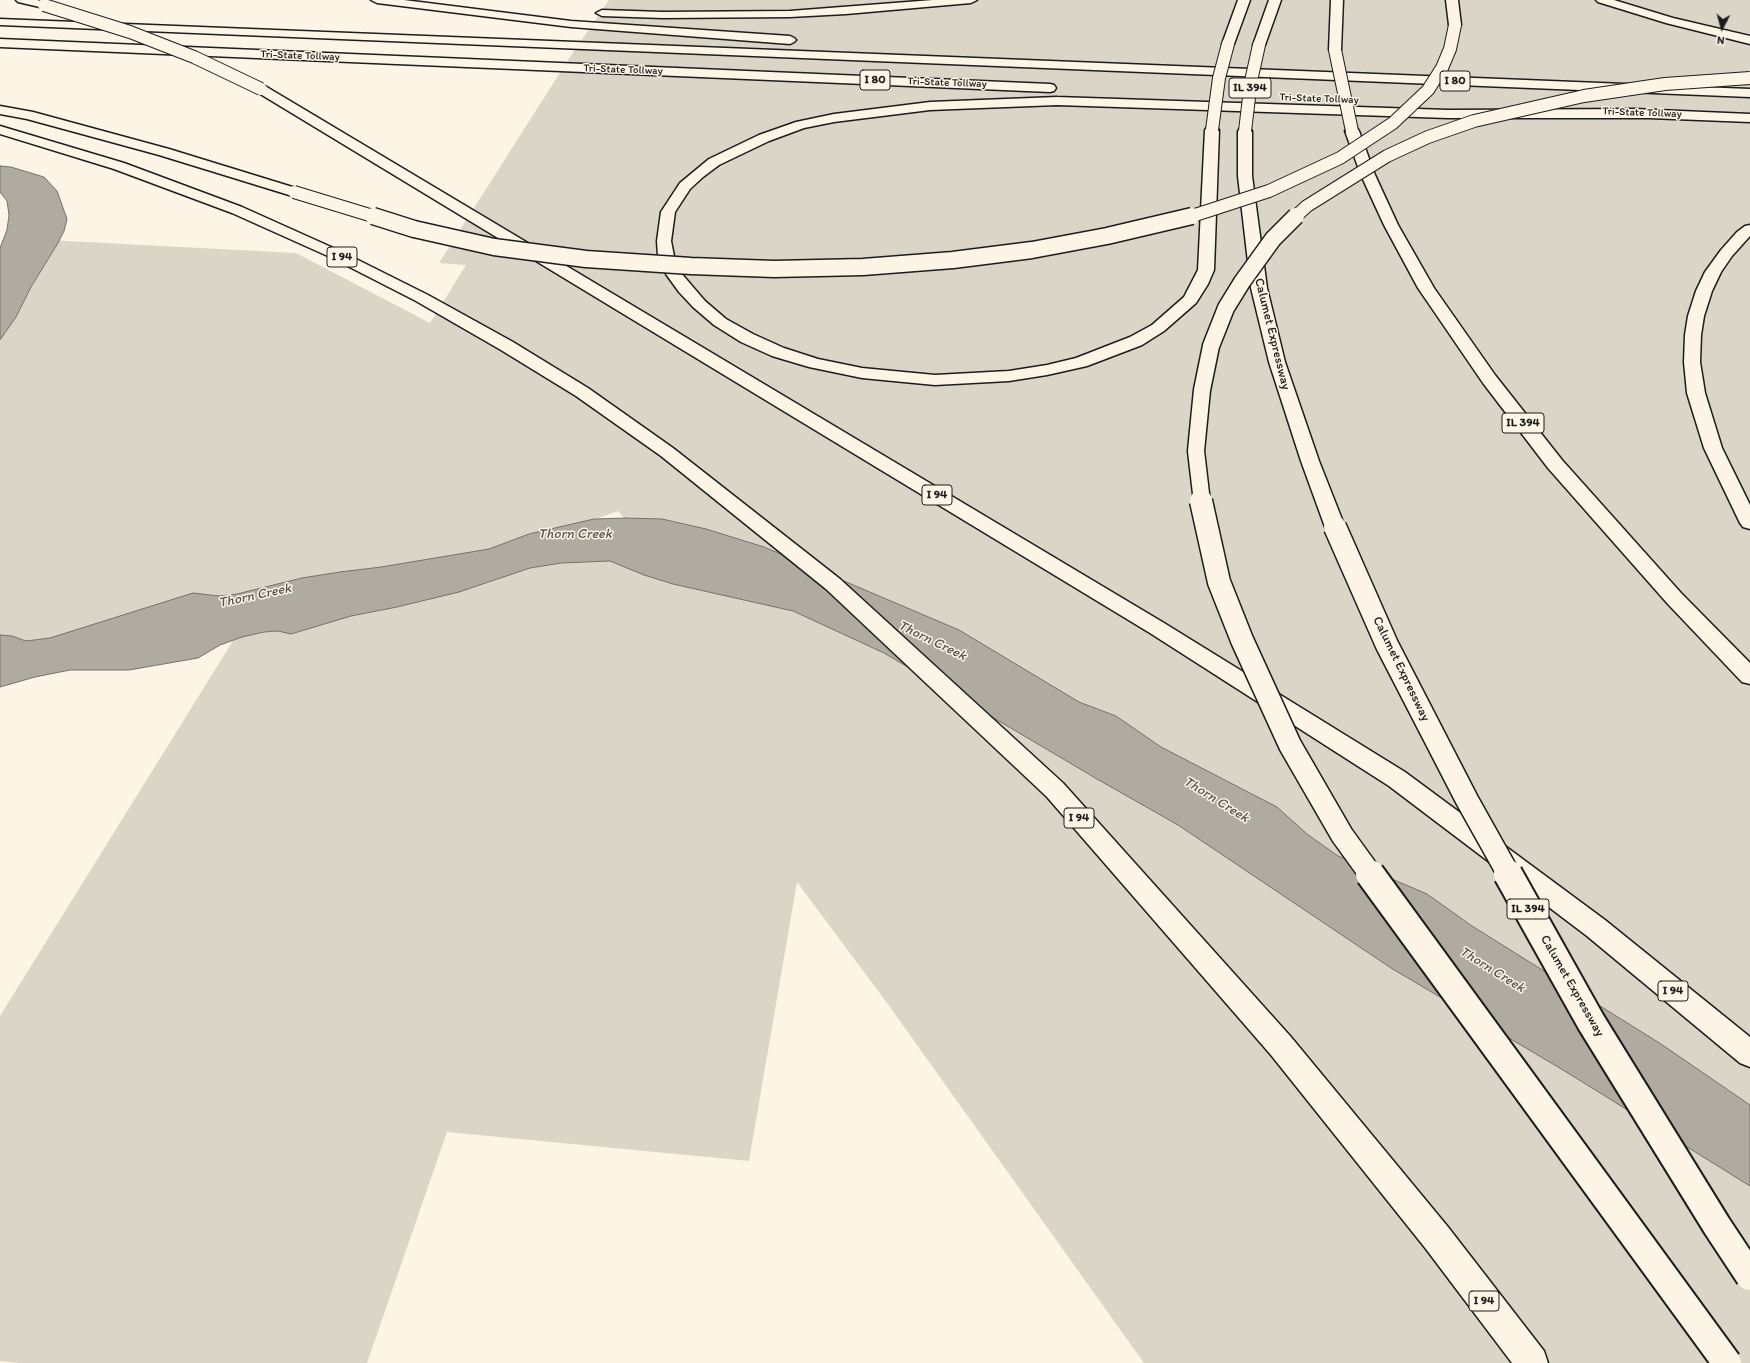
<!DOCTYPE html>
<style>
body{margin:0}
#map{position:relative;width:1750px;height:1363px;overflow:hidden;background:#fcf5e5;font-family:Itim,sans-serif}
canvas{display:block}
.north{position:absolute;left:1702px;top:8px;width:40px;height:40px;-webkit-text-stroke:3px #fcf5e5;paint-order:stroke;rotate:186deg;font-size:11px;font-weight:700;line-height:16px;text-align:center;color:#1c1c1c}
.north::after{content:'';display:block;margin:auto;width:14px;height:18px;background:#1c1c1c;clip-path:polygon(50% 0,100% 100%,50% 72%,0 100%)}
</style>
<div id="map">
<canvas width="1750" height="1363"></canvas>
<div class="north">N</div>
</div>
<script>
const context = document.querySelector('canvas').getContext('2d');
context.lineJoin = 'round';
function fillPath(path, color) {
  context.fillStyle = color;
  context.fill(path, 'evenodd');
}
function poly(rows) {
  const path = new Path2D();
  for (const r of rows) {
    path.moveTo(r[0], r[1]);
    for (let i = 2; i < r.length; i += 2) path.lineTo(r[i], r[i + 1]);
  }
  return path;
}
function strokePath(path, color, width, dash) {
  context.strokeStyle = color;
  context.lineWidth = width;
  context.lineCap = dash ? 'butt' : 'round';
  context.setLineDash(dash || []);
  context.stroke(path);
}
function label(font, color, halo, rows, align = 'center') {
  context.font = font + ' Itim,sans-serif';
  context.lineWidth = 3;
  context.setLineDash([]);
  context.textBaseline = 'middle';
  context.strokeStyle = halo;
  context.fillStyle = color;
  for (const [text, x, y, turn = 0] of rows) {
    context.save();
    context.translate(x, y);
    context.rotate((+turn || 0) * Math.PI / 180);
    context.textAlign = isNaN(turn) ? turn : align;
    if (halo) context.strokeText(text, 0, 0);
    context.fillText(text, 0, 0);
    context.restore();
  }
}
fillPath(poly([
 [609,0,1750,0,1750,1363,1144,1363,887,1003,797,882,749,1161,447,1132,367,1363,19,1363,0,1361,0,1016,254,607,612,552,671,573,618,511,479,561,0,651,0,325,47,240,296,253,430,323,466,265,439,263,568,60]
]), '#dbd5c8');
const water = poly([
 [0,166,11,167,44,177,57,191,67,219,64,231,58,243,31,287,16,317,0,340,0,248,7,230,9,215,7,201,0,192,0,166],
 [625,518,662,519,706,529,764,547,959,630,1079,702,1116,716,1161,747,1277,807,1307,834,1338,856,1427,894,1472,926,1661,1044,1750,1105,1750,1186,1563,1070,1391,968,1178,825,1097,779,884,653,793,611,673,584,644,575,610,561,561,563,530,568,459,592,397,607,351,616,291,634,278,631,264,632,242,637,220,645,198,658,129,670,70,670,35,677,0,687,0,635,12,636,26,641,50,638,193,593,219,596,237,594,302,578,340,572,381,567,489,549,529,534,594,519,625,518]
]);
fillPath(water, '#b0aba1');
strokePath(water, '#75726c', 1);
const highway = poly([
 [16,0,37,0,48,3,50,5,44,8,18,2,16,0],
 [371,0,404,0,571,21,790,36,794,38,796,40,794,42,790,44,571,27,377,3,371,0],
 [933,0,977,0,971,3,846,14,790,17,663,18,602,16,596,13,602,10,663,12,790,11,933,0],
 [1238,0,1250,0,1234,44,1232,47,1228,48,1224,47,1222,44,1238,0],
 [1269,0,1281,0,1265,45,1263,48,1255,48,1253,45,1269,0],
 [1331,0,1343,0,1341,50,1339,53,1335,54,1331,53,1329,50,1331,0],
 [1446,0,1458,0,1461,25,1459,27,1451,27,1449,25,1446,0],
 [1596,0,1614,0,1673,18,1750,36,1750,44,1666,23,1598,2,1596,0],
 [0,19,1750,89,1750,97,0,25,0,19],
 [0,39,1050,84,1054,85,1056,88,1054,91,1050,92,0,47,0,39],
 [261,85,265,86,1164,623,1405,772,1605,920,1750,1037,1750,1067,1740,1063,1587,936,1389,786,1150,633,257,92,255,89,257,86,261,85],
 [1057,97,1448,110,1634,109,1750,114,1750,122,1649,118,1448,118,1057,105,930,110,834,122,804,128,769,141,719,165,703,177,690,189,675,212,671,241,674,256,681,273,705,301,726,319,753,334,784,348,818,359,862,368,935,375,1009,371,1047,365,1076,358,1130,337,1152,325,1184,297,1198,270,1205,130,1207,127,1212,126,1217,127,1219,130,1214,270,1208,284,1196,303,1164,331,1142,345,1087,366,1047,375,1009,381,935,385,862,378,809,367,772,356,741,342,714,325,693,307,679,292,666,274,658,256,657,241,661,212,680,183,709,159,759,135,796,122,834,114,930,102,1057,97],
 [0,106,33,112,169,149,299,189,301,192,299,195,294,196,289,195,159,155,27,119,0,114,0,106],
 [0,126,124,163,242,207,340,251,428,295,513,342,588,388,673,448,840,579,1063,783,1291,1037,1448,1227,1544,1351,1548,1363,1512,1363,1426,1249,1271,1055,1047,797,826,589,661,456,576,396,501,350,416,301,330,257,232,213,114,169,0,134,0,126],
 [1245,127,1250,128,1252,131,1252,176,1267,288,1285,362,1319,461,1345,527,1342,531,1335,533,1328,531,1325,527,1301,461,1269,362,1251,288,1238,176,1238,131,1240,128,1245,127],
 [1352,127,1357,128,1359,131,1375,175,1398,225,1434,288,1495,375,1562,460,1681,593,1750,663,1750,684,1742,682,1667,603,1548,468,1483,383,1418,288,1384,225,1361,175,1345,131,1347,128,1352,127],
 [1750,225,1750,236,1732,256,1721,272,1712,291,1704,316,1701,335,1700,362,1705,393,1722,448,1750,505,1750,529,1743,527,1740,523,1704,448,1687,393,1684,362,1685,335,1688,316,1696,291,1705,272,1721,250,1737,232,1745,226,1750,225]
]);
strokePath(highway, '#1c1c1c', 3);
fillPath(highway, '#fcf5e5');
const highwayBridgeFar3 = poly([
 [44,5,130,32,194,57,261,89],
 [1335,50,1352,131],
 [1212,130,1219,78,1228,44],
 [1245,131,1251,81,1259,45],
 [294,192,376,217],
 [1189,217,1269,191,1340,158,1393,123,1428,90,1442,68,1450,49,1455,25],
 [1295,217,1307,206,1387,156,1428,137,1474,121,1584,96,1665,84,1750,78]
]);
const highwayBridgeFar2 = poly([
 [373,216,414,229,494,247,586,259,691,266,774,269,863,267,953,260,1032,250,1107,236,1192,216],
 [1202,502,1196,451,1202,390,1211,346,1226,308,1242,282,1273,239,1296,216]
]);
const highwayBridgeFar1 = poly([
 [1201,501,1219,582,1242,640,1290,745,1342,835,1371,875],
 [1335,527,1387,645,1467,800,1509,875]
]);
const highwayBridge = poly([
 [1370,874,1727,1363],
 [1508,874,1591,1022,1717,1226,1750,1276]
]);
strokePath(highwayBridgeFar3, '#1c1c1c', 14, []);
strokePath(highwayBridgeFar2, '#1c1c1c', 19, []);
strokePath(highwayBridgeFar1, '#1c1c1c', 25, []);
strokePath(highwayBridge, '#1c1c1c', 32, []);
strokePath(highwayBridgeFar3, '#fcf5e5', 12);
strokePath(highwayBridgeFar2, '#fcf5e5', 16);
strokePath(highwayBridgeFar1, '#fcf5e5', 22);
strokePath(highwayBridge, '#fcf5e5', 28);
label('11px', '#1c1c1c', '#fcf5e5', [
 ["Tri-State Tollway",300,56,2],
 ["Tri-State Tollway",623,70,2],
 ["Tri-State Tollway",947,83,2],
 ["Tri-State Tollway",1319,99,2],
 ["Tri-State Tollway",1642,113,2]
]);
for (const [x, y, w] of [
 [875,80,30],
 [1455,81,30],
 [1250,88,42],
 [342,257,30],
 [1523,423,42],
 [937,495,30],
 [1079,818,30],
 [1528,909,42],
 [1673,991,30],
 [1484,1301,30]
]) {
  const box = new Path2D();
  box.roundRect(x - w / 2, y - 10, w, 20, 3);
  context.fillStyle = '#fcf5e5';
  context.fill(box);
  strokePath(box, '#1c1c1c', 1);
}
label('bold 12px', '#1c1c1c', null, [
 ["I 80",875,80],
 ["I 80",1455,81],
 ["IL 394",1250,88],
 ["I 94",342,257],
 ["IL 394",1523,423],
 ["I 94",937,495],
 ["I 94",1079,818],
 ["IL 394",1528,909],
 ["I 94",1673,991],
 ["I 94",1484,1301]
]);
label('13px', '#1c1c1c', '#fcf5e5', [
 ["Calumet Expressway",1272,334,76],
 ["Calumet Expressway",1401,669,64],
 ["Calumet Expressway",1572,986,60]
]);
label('italic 14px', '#575551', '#fcf5e5', [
 ["Thorn Creek",575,534],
 ["Thorn Creek",255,596,-12],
 ["Thorn Creek",932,641,26],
 ["Thorn Creek",1216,800,32],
 ["Thorn Creek",1492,970,32]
]);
</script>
